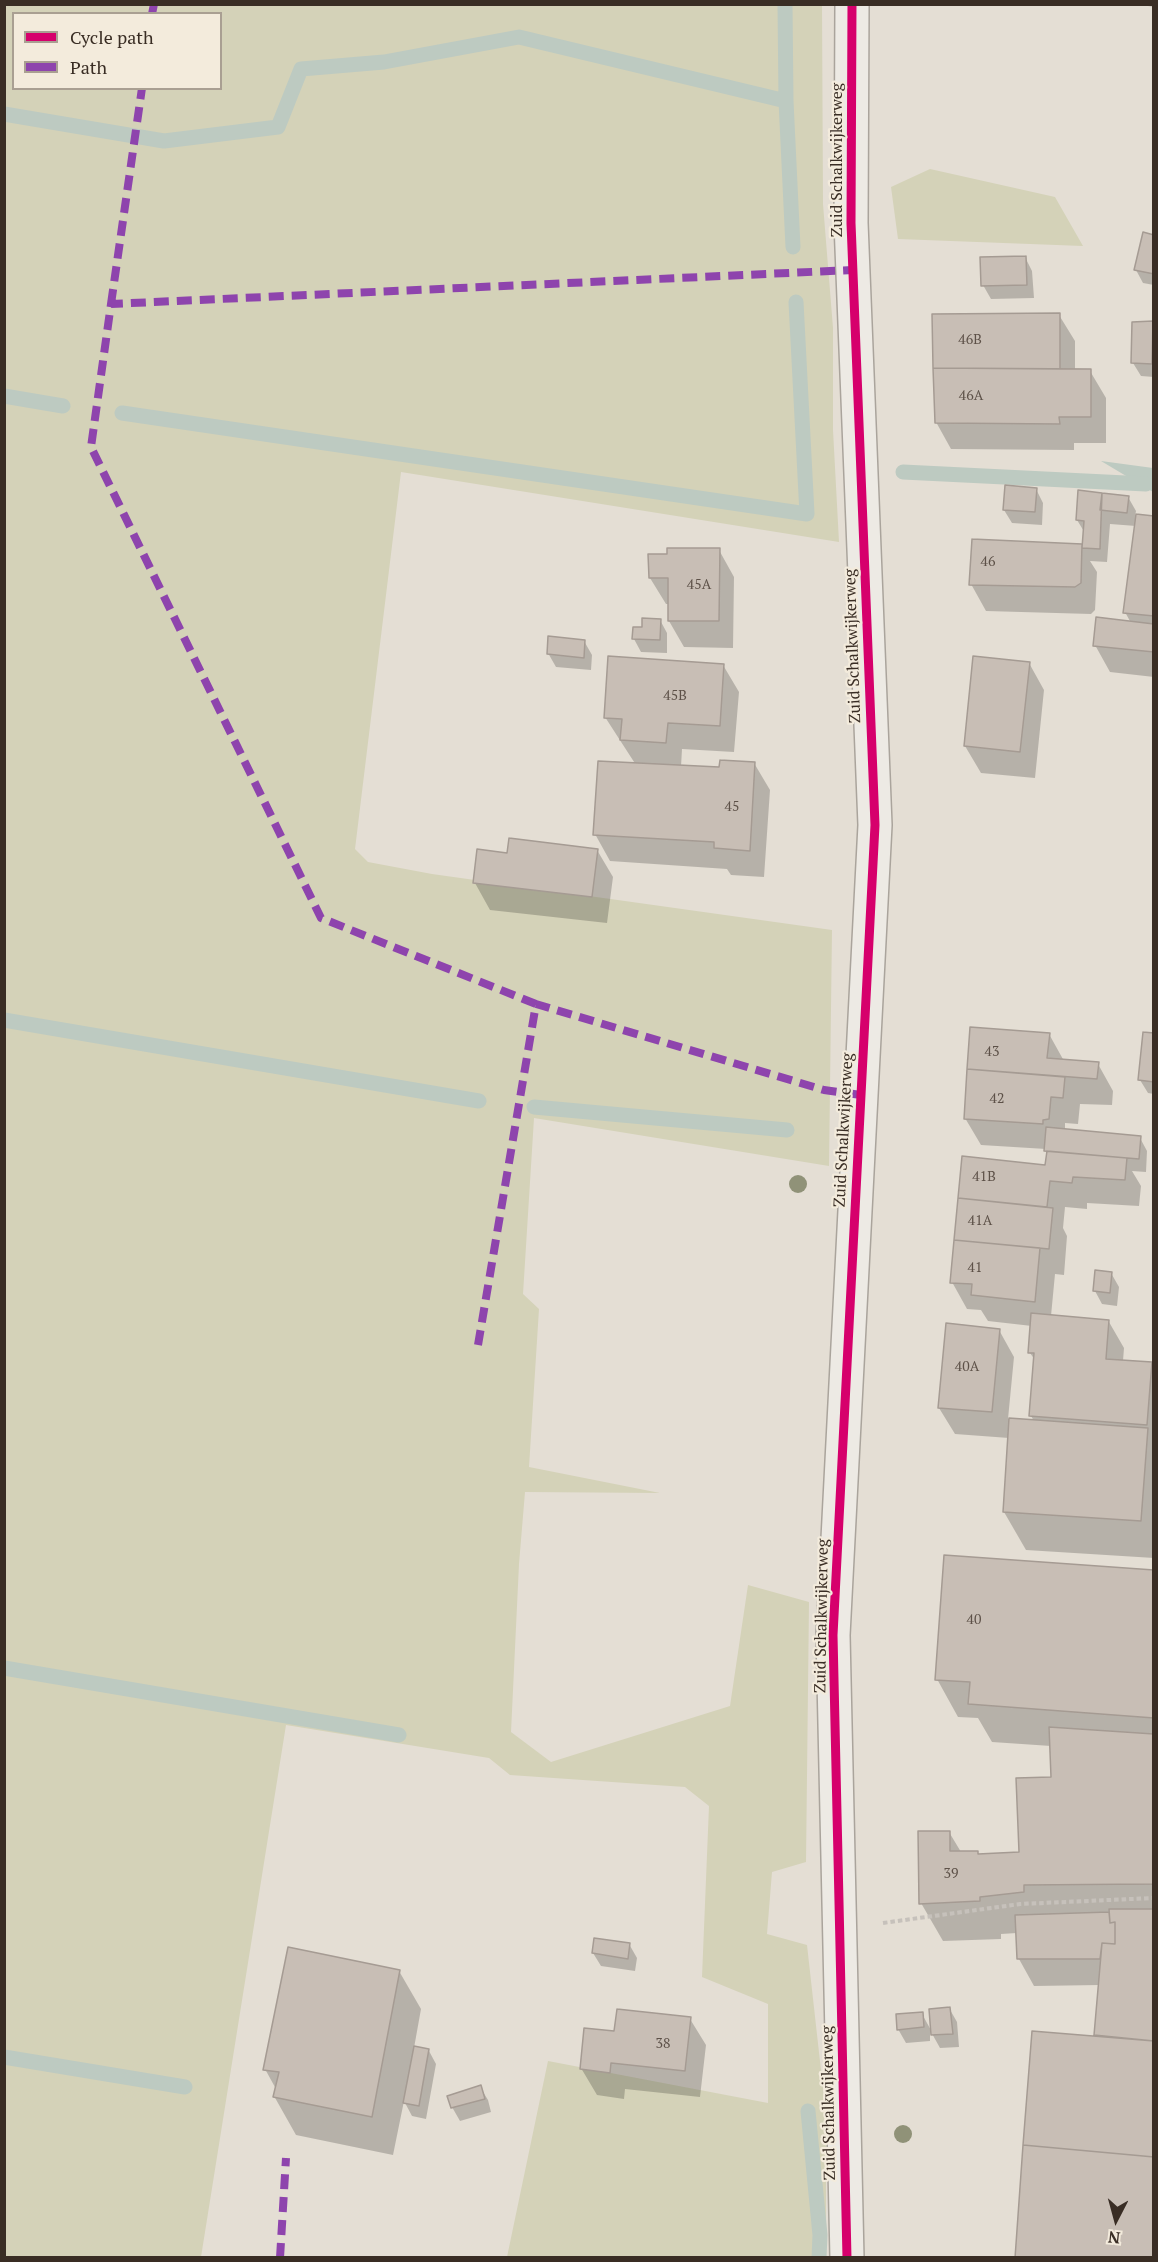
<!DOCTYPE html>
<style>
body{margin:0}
#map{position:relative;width:1158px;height:2262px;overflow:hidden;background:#e4ded4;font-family:"PT Serif",serif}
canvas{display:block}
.frame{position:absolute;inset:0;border:6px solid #392d24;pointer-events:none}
.legend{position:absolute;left:12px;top:12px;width:210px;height:78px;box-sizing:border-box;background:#f3ebdc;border:2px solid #a99f92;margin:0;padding:8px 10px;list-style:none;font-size:18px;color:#392d24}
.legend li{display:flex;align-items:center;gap:12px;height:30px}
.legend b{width:30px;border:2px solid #a99f92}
.north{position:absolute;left:1086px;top:2190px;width:60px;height:60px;-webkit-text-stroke:4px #f3ebdc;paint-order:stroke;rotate:186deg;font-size:16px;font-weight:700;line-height:24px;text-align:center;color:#392d24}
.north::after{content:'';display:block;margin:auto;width:21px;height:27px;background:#392d24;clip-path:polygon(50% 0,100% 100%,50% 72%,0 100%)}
</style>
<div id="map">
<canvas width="1158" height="2262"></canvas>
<div class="frame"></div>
<ul class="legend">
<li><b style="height:8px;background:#d6006c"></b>Cycle path</li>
<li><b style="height:8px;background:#8e44ad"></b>Path</li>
</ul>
<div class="north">N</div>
</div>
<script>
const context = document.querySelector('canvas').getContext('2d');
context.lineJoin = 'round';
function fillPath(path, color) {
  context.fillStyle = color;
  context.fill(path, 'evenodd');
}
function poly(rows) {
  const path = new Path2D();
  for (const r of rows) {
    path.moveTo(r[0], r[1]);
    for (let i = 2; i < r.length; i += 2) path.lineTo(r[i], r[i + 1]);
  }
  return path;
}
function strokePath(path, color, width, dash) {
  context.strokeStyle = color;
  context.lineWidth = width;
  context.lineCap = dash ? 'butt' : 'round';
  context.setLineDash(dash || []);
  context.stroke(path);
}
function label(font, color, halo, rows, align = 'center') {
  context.font = font + ' "PT Serif",serif';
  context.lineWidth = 4.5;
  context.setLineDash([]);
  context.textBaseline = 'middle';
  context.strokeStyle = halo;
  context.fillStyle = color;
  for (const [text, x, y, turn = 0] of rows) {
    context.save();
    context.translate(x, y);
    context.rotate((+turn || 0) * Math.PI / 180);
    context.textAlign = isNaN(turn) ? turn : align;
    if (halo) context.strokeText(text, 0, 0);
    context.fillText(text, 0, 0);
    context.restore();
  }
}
fillPath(poly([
 [5,5,822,5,823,204,833,328,833,430,839,542,401,472,355,849,368,862,432,874,832,930,829,1166,534,1118,523,1294,539,1309,529,1467,660,1493,525,1492,519,1564,511,1732,551,1762,730,1706,748,1585,809,1602,806,1862,772,1872,767,1934,807,1945,826,2115,826,2257,507,2257,548,2061,768,2103,768,2004,702,1977,709,1806,685,1787,510,1775,489,1758,286,1725,201,2257,5,2258],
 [14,14,220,14,220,88,14,88],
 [930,169,1055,197,1083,246,898,239,891,187]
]), '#d4d2b8');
fillPath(poly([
 [1101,461,1153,468,1153,493,1153,492]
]), '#bdcac1');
fillPath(poly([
 [1136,4,1154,4,1154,7],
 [1154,236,1154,285,1143,283,1136,270],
 [1025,257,1032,271,1034,298,991,299,983,285],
 [1059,315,1075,341,1075,370,1090,371,1106,398,1106,443,1074,443,1074,450,951,449,936,422],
 [1133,323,1152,323,1154,325,1154,377,1141,376,1133,363],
 [1036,489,1043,503,1042,525,1012,523,1004,510],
 [1128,497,1136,511,1135,516,1154,518,1154,677,1110,672,1095,645,1131,623,1125,612,1136,526,1110,524,1107,562,1090,561,1097,572,1095,610,1091,614,986,611,971,584,1081,545,1084,549,1085,533,1077,520],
 [719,550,734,577,733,648,684,647,669,621,669,604,666,604,650,578,668,555],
 [660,620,667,633,667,653,641,652,634,639,644,628],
 [584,641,592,655,591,670,556,667,548,653],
 [1029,663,1044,690,1035,778,981,773,965,746],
 [723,665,739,692,734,752,682,749,681,767,720,769,754,763,770,790,764,877,731,875,727,869,610,861,595,834,636,765,605,717],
 [597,850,613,877,607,923,490,910,475,883,508,854],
 [972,1029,1049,1034,1064,1061,1098,1064,1113,1091,1112,1105,1080,1104,1078,1124,1065,1123,1065,1131,1140,1138,1147,1151,1146,1172,1132,1171,1141,1186,1139,1206,1087,1203,1087,1209,1065,1207,1063,1228,1067,1236,1064,1275,1055,1274,1051,1316,1109,1322,1124,1348,1123,1361,1151,1363,1154,1367,1154,1558,1026,1550,1004,1512,1009,1438,955,1434,939,1408,999,1330,1014,1357,1008,1419,1034,1421,1031,1416,1035,1360,1030,1353,1032,1326,988,1321,981,1310,967,1309,952,1282,963,1158,1046,1167,1048,1155,1046,1149,981,1145,965,1118],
 [1154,1034,1154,1094,1148,1093,1140,1080],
 [1111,1273,1119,1287,1117,1306,1102,1304,1095,1291],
 [1154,1571,1154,2258,1095,2039,1100,1985,1034,1986,1019,1959,1017,1933,1001,1934,1001,1939,943,1941,921,1903,949,1832,961,1852,977,1853,979,1855,1020,1853,1052,1778,1051,1746,992,1742,978,1718,958,1717,937,1679],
 [629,1944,637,1958,635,1971,601,1966,593,1953],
 [399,1971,421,2009,414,2048,429,2051,436,2064,426,2119,412,2116,404,2101,393,2155,296,2135,274,2096,276,2089,265,2069],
 [949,2008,957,2022,959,2047,940,2048,930,2030,930,2041,906,2043,898,2029,922,2014,932,2032],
 [690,2019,706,2045,700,2097,625,2089,624,2099,597,2095,581,2068,616,2033],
 [480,2087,488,2100,491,2112,460,2121,452,2107]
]), '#0003');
strokePath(poly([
 [786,101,793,247],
 [4,114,164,141,278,127,301,69,384,62,519,37,786,101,785,4],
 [4,396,63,406],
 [122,413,807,514,796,302],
 [903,472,1146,484],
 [4,1020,479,1101],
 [534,1107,787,1130],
 [4,1668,399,1735],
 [4,2057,185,2087],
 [808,2111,820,2235,819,2258]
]), '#bdcac1', 15);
const building = poly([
 [1143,232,1154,235,1154,274,1134,270,1143,232],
 [1026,256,1027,285,981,286,980,257,1026,256],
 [1060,313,1060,369,933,368,932,314,1060,313],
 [1153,321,1152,364,1131,363,1132,322,1153,321],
 [933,368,1091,369,1091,417,1059,417,1060,424,935,423,933,368],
 [1005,485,1037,488,1035,512,1003,510,1005,485],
 [1078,490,1102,493,1100,549,1082,548,1084,521,1076,520,1078,490],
 [1102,493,1129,496,1127,513,1100,510,1102,493],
 [1136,514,1154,516,1154,616,1123,613,1136,514],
 [972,539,1082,544,1081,583,1075,587,969,585,972,539],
 [667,548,720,548,719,621,668,621,668,578,649,578,648,554,667,554,667,548],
 [1096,617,1154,624,1154,652,1093,646,1096,617],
 [642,618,661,619,660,640,632,639,633,627,642,627,642,618],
 [548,636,585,640,584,658,547,654,548,636],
 [608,656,724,664,720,726,668,723,666,743,620,740,622,719,604,718,608,656],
 [973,656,1030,662,1020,752,964,746,973,656],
 [720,760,755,762,750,851,714,848,714,842,593,835,598,761,719,767,720,760],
 [509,838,598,849,592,897,473,883,477,849,507,853,509,838],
 [970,1027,1050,1033,1047,1058,1099,1062,1097,1079,967,1069,970,1027],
 [1143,1032,1154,1033,1154,1082,1138,1080,1143,1032],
 [967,1069,1065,1077,1063,1098,1051,1097,1049,1119,1043,1120,1043,1124,964,1119,967,1069],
 [1046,1127,1141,1136,1139,1159,1044,1151,1046,1127],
 [1047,1151,1127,1158,1125,1180,1073,1177,1072,1183,1050,1181,1047,1207,958,1198,962,1156,1045,1165,1047,1151],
 [958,1198,1053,1208,1049,1249,954,1240,958,1198],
 [954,1240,1040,1248,1035,1302,971,1295,972,1284,950,1283,954,1240],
 [1095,1270,1112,1272,1110,1293,1093,1291,1095,1270],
 [1031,1313,1109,1320,1106,1359,1152,1362,1147,1425,1029,1416,1034,1353,1028,1353,1031,1313],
 [946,1323,1000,1329,992,1412,938,1408,946,1323],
 [1009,1418,1148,1428,1141,1521,1003,1512,1009,1418],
 [944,1555,1154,1570,1154,1718,968,1704,970,1682,935,1680,944,1555],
 [1049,1727,1154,1734,1154,1884,1024,1885,1024,1892,980,1897,980,1901,919,1904,918,1831,950,1831,950,1851,978,1851,978,1854,1019,1852,1016,1778,1051,1777,1049,1727],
 [1109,1909,1154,1909,1154,2041,1094,2035,1102,1943,1115,1944,1115,1922,1110,1923,1109,1909],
 [1109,1912,1110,1923,1115,1922,1115,1944,1102,1943,1100,1959,1017,1959,1015,1915,1109,1912],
 [594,1938,630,1943,628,1959,592,1953,594,1938],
 [288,1947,400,1970,372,2117,273,2097,279,2072,263,2070,288,1947],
 [950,2007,953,2034,931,2035,929,2009,950,2007],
 [617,2009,691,2017,685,2071,611,2063,610,2073,580,2069,584,2028,614,2031,617,2009],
 [923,2012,924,2027,897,2030,896,2014,923,2012],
 [1032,2031,1154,2041,1154,2157,1023,2145,1032,2031],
 [414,2046,429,2049,419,2106,403,2103,414,2046],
 [481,2085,485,2099,451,2108,447,2096,481,2085],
 [1023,2145,1154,2157,1154,2258,1015,2258,1023,2145]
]);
fillPath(building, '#c8beb5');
strokePath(building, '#a59b93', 1.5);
const minor = poly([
 [847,2258,833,1635,875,825,851,223,852,4]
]);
strokePath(minor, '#aaa49c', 36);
strokePath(poly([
 [883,1923,1020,1904,1154,1898]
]), '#c6c1bb', 4, [4.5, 3]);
strokePath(minor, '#edeae4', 33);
strokePath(poly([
 [152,14,154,4],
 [111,304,142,88],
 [536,1004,321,918,91,447,111,304,853,270],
 [478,1345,536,1004,824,1090,861,1095],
 [280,2258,286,2158]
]), '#8e44ad', 8, [15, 8]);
strokePath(poly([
 [847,2258,833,1635,875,825,851,223,852,4]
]), '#d6006c', 9);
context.fillStyle = '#909278';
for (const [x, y] of [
 [798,1184],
 [903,2134]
]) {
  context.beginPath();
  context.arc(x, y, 9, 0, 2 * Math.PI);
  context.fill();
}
label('14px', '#5d5148', null, [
 ["46B",970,340],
 ["46A",971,396],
 ["46",988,562],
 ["45A",699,585],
 ["45B",675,696],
 ["45",732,807],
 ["43",992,1052],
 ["42",997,1099],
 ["41B",984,1177],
 ["41A",980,1221],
 ["41",975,1268],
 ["40A",967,1367],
 ["40",974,1620],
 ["39",951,1874],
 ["38",663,2044]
]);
label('16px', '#392d24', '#f3ebdc', [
 ["Zuid Schalkwijkerweg",837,160,-90],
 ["Zuid Schalkwijkerweg",853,646,-92],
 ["Zuid Schalkwijkerweg",844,1130,-87],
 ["Zuid Schalkwijkerweg",822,1616,-89],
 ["Zuid Schalkwijkerweg",829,2103,-91]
]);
</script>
